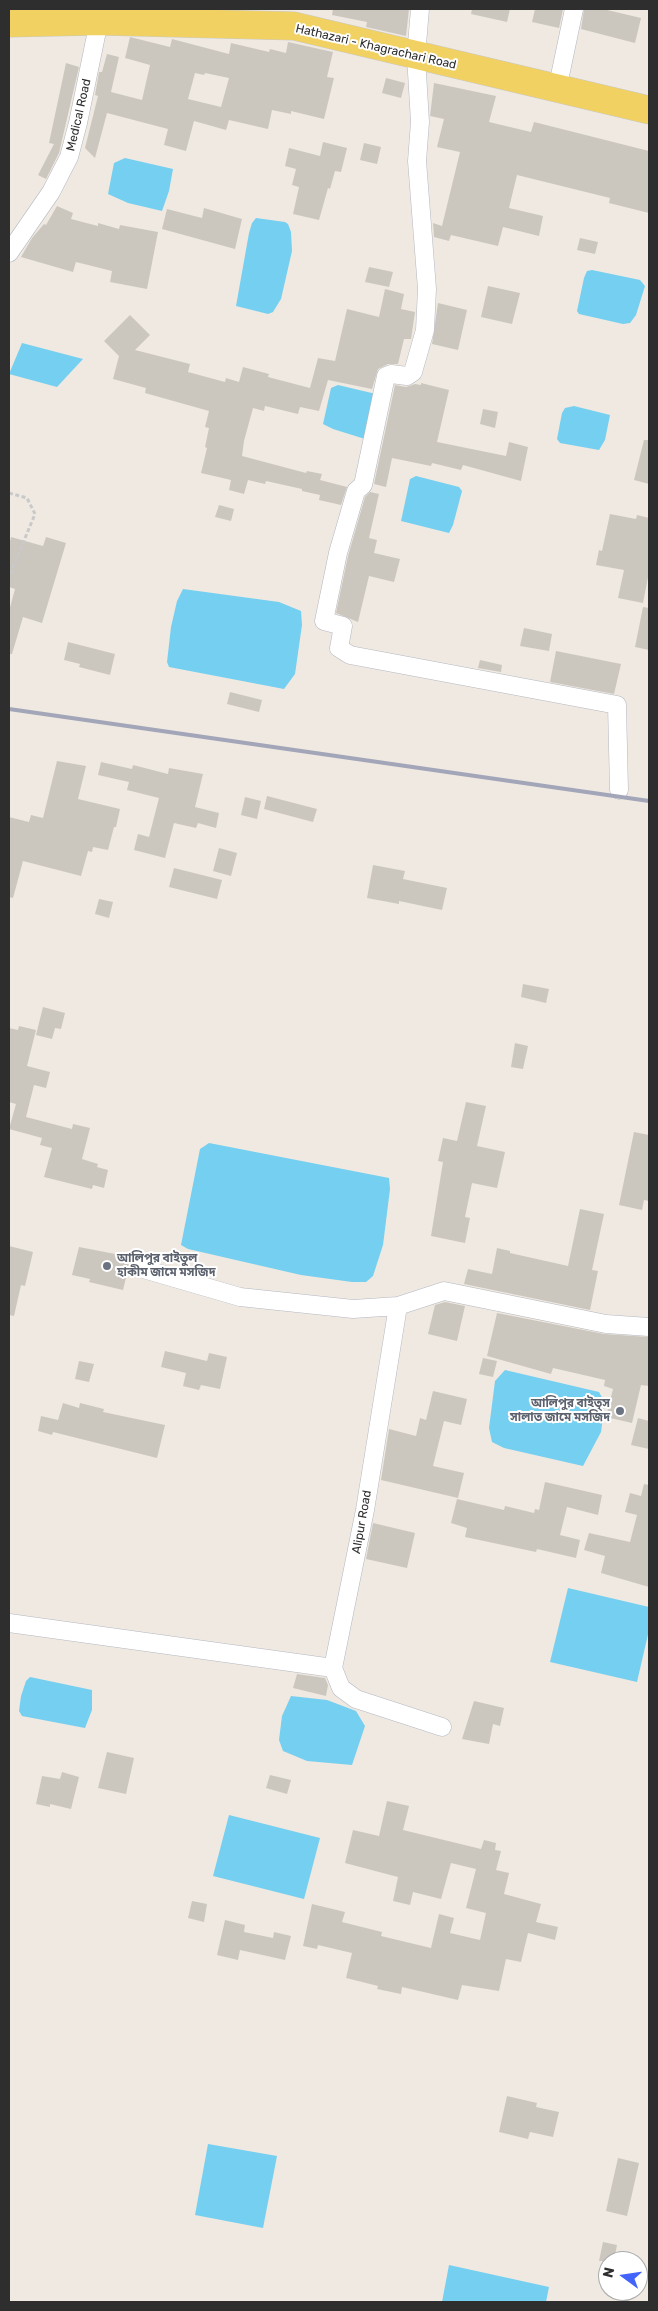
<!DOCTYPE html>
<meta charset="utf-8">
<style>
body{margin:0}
#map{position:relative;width:658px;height:2311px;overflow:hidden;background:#efe9e1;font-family:Rubik,sans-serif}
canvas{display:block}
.frame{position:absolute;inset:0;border:10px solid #2e2e2e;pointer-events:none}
.north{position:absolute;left:598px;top:2251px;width:50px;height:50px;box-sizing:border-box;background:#fff;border:1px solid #ababab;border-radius:50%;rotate:284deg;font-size:14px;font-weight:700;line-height:20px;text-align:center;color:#2e2e2e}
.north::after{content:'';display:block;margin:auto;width:18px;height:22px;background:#4264fb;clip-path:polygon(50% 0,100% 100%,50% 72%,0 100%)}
</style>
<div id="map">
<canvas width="658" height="2311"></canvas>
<div class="frame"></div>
<div class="north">N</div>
</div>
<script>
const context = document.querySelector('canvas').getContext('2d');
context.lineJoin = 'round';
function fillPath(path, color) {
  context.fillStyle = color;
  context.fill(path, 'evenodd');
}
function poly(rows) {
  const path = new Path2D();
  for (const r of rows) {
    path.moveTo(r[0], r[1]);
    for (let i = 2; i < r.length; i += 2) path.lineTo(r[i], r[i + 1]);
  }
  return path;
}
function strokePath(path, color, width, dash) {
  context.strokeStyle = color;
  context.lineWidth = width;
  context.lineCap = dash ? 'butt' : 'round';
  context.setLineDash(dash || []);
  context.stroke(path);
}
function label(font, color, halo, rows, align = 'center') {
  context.font = font + ' Rubik,"Noto Sans Bengali",sans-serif';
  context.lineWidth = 4;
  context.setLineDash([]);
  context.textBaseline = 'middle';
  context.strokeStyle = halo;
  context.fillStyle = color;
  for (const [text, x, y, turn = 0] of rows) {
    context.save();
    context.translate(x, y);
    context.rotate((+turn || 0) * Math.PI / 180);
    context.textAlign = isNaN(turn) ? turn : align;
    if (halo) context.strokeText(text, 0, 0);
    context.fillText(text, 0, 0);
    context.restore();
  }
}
fillPath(poly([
 [125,158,173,169,169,191,162,211,128,203,108,194,114,163],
 [256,218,285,222,288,224,291,232,292,251,281,299,273,312,268,314,236,306,249,233,252,223],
 [592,270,640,280,645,286,636,315,630,323,623,324,579,314,577,311,584,278,587,271],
 [22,343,83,359,57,387,9,374],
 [338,385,376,394,365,439,333,429,323,424,331,388],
 [574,406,610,415,605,440,599,450,560,443,557,439,562,413,565,408],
 [416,476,459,487,462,491,453,525,449,533,401,521,410,479],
 [183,589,279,602,301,611,302,625,295,674,284,689,169,667,167,662,171,627,177,601],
 [209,1143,389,1178,390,1189,383,1245,373,1276,366,1282,352,1282,301,1275,188,1249,181,1245,200,1149],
 [505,1370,599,1392,605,1403,601,1432,583,1466,504,1448,492,1442,489,1428,495,1381],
 [568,1588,649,1607,649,1630,637,1682,550,1662],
 [30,1677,92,1690,92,1710,85,1728,22,1716,19,1711,21,1696,26,1681],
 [291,1696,327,1700,356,1711,365,1726,352,1765,307,1761,283,1751,279,1740,282,1716],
 [229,1815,320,1838,304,1899,213,1876],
 [208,2144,277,2156,263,2228,195,2215],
 [449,2265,549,2287,546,2302,442,2302]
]), '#75cff0');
fillPath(poly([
 [333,9,409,9,406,36,366,27,367,22,332,15],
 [472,9,510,9,507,22,471,14],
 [535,9,563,9,559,28,532,22],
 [584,9,603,9,641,18,635,43,581,29],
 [130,37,170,47,172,39,229,54,231,43,269,52,270,49,286,53,288,42,333,52,327,77,334,78,324,119,291,111,291,114,272,110,268,129,229,120,226,130,194,121,186,151,164,145,168,129,107,113,95,158,85,148,98,96,95,95,99,72,102,72,107,54,119,57,111,92,142,100,150,65,125,58],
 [195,73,204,75,205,73,229,78,221,107,188,99],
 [66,63,79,67,59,153,46,179,38,175,54,144,49,143],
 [386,78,405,83,401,98,382,93],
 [434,83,496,96,489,122,531,132,534,122,649,151,649,213,609,203,610,198,517,175,509,208,543,216,539,236,503,227,498,246,451,235,449,241,434,237,433,223,442,226,460,152,437,147,444,119,430,116],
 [323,142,347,148,341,172,335,171,330,189,328,188,319,220,293,214,299,187,292,185,296,169,285,166,289,148,320,156],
 [364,143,381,147,377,164,360,160],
 [57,206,73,213,71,219,98,226,98,223,119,229,120,225,158,232,147,289,110,282,112,271,76,262,73,272,21,257,32,238,44,224,46,225],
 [204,208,242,219,235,249,162,229,167,209,202,218],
 [580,238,598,242,595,254,577,250],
 [369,267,393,272,389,287,365,282],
 [488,286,520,293,512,324,481,317],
 [385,289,404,294,401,309,415,312,411,339,404,339,398,364,388,364,378,369,372,389,328,380,319,411,300,407,298,414,265,406,264,411,253,408,244,441,242,456,306,473,307,471,322,474,320,480,347,487,341,505,319,500,320,495,302,491,302,489,266,481,265,484,248,480,244,494,229,490,231,480,201,473,207,448,205,447,209,428,205,427,209,411,145,393,146,388,113,379,119,356,104,341,130,315,150,335,135,350,190,364,188,372,225,382,226,378,239,382,243,367,269,374,268,377,310,388,318,358,335,361,347,309,379,317],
 [438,303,467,310,458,350,432,344],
 [421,383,449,390,437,442,506,456,509,442,528,447,521,481,463,465,461,470,432,463,431,466,392,458,386,487,374,484,395,385,406,387,415,384,421,385],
 [483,409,498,412,495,428,480,424],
 [644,440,649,440,649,484,634,480],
 [370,492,379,494,369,538,377,540,374,553,400,559,394,582,369,576,358,622,336,613,348,556,365,497],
 [219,505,234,509,231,521,215,517],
 [610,514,636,519,637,515,649,518,649,572,643,603,618,598,624,570,596,565,599,550,602,551],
 [11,537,43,546,46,537,66,543,42,623,23,617,12,654,9,654,9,611,15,589,9,587,9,546],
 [643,607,649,608,649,650,635,647],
 [524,628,552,634,549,651,520,646],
 [68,642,115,654,110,675,79,667,80,664,64,660],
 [556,651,621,664,614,694,550,682],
 [480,660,502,665,501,672,478,668],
 [230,692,262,700,259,712,227,704],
 [57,761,86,766,78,799,120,809,116,827,114,827,108,850,93,847,92,852,88,851,81,876,23,861,13,898,9,897,9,817,29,822,31,815,43,818],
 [101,762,132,769,133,765,168,774,169,768,203,774,195,807,219,813,216,828,198,823,196,828,174,823,165,858,134,850,138,834,149,837,159,798,127,790,129,782,98,775],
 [267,796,317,809,313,822,264,809],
 [245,797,261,801,257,819,241,815],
 [219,848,237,853,231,876,213,871],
 [373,865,405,871,403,879,447,888,442,910,399,901,399,904,367,898],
 [174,868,222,880,217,899,169,887],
 [99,899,113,902,109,918,95,914],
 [523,984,549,989,546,1003,521,997],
 [43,1007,65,1013,61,1029,55,1028,52,1039,36,1035],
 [19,1026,36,1030,27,1066,50,1072,46,1088,34,1085,26,1117,72,1129,73,1124,90,1128,82,1159,98,1164,97,1167,108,1170,104,1188,93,1185,92,1189,44,1177,52,1148,40,1145,42,1138,9,1129,16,1104,9,1102,9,1028,18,1030],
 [515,1043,528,1046,523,1069,511,1067],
 [466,1102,486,1106,477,1146,505,1152,497,1188,472,1183,465,1217,470,1218,465,1243,431,1236,443,1162,438,1161,443,1138,457,1141],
 [634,1132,649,1135,649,1201,644,1200,642,1210,619,1205],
 [580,1209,604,1214,592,1270,598,1271,590,1310,464,1284,468,1269,492,1274,497,1248,510,1251,510,1253,568,1266],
 [9,1246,33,1252,25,1286,21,1285,14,1316,9,1315],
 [79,1247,131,1257,123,1290,89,1282,90,1279,72,1275],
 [445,1302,465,1306,457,1341,428,1334,435,1305],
 [497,1313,604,1334,649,1337,649,1386,641,1385,632,1423,606,1417,613,1389,604,1386,605,1380,553,1368,551,1374,487,1356],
 [165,1351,207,1361,209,1353,227,1357,220,1389,201,1385,199,1390,183,1386,186,1373,161,1367],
 [483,1358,497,1361,493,1377,479,1374],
 [79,1361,94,1364,89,1382,75,1379],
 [433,1391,467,1399,461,1425,444,1421,433,1466,464,1473,458,1498,381,1480,389,1429,416,1436,420,1418,426,1420],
 [63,1403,79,1408,80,1403,104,1409,103,1412,165,1425,157,1458,53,1432,52,1435,38,1431,41,1416,58,1420],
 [638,1418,649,1421,649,1449,631,1445],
 [545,1482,602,1495,598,1515,567,1507,560,1535,580,1540,576,1558,537,1549,536,1552,465,1537,467,1528,451,1523,457,1499,504,1510,505,1506,534,1513,535,1509,539,1510],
 [644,1484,649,1485,649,1587,601,1573,605,1556,584,1550,589,1533,630,1542,637,1515,625,1512,630,1493,641,1496],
 [373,1523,415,1533,407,1568,366,1559],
 [297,1674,325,1678,328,1685,326,1696,293,1688],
 [474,1701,504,1708,500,1726,493,1724,489,1744,462,1739],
 [107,1752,134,1758,126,1794,98,1788],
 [62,1772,79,1777,71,1809,50,1804,50,1807,36,1804,42,1776,60,1779],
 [270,1775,291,1780,287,1794,266,1788],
 [387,1801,409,1806,403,1830,481,1849,484,1840,496,1843,495,1850,501,1851,496,1870,509,1873,504,1894,541,1904,536,1922,558,1927,555,1940,528,1933,521,1962,506,1959,499,1991,462,1985,458,2000,402,1987,401,1994,377,1989,378,1986,346,1978,352,1953,318,1945,317,1949,303,1946,312,1904,345,1912,342,1922,382,1932,381,1936,431,1948,439,1914,454,1918,450,1933,480,1940,486,1913,466,1908,476,1869,451,1863,441,1899,413,1892,410,1905,393,1901,398,1877,345,1863,353,1830,379,1836],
 [192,1901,207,1904,204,1922,188,1918],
 [225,1920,245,1925,244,1932,273,1938,274,1932,291,1936,285,1960,240,1950,238,1960,217,1955],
 [507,2096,537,2103,536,2107,559,2112,553,2137,530,2132,528,2139,499,2132],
 [618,2158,639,2163,627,2216,606,2211],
 [603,2242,617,2245,614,2261,599,2261]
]), '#cbc7bf');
const street = poly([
 [420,9,416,56,420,122,417,161,427,289,425,330,413,372,407,376,391,374,386,376,363,485,356,491,338,553,324,621,343,626,339,648,350,655,617,705,619,790],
 [557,90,574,9],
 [9,253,51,192,69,157,78,123,99,21],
 [140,1268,240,1297,353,1309,398,1306],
 [9,1623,333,1668,365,1510,398,1306,444,1291,606,1324,649,1327],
 [333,1668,341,1688,356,1699,442,1727]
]);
const primary = poly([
 [9,23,99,21,294,26,649,110]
]);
strokePath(street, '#b4b7c1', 19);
strokePath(primary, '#c9c9c9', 29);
strokePath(poly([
 [9,493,27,498,35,514,9,577]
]), '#c9c9c9', 3, [4, 2.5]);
strokePath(street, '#fff', 18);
strokePath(primary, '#f2d163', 28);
strokePath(poly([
 [9,709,649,801]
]), '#a3a6b8', 4);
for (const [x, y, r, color] of [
 [107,1266,5,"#6b7280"],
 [620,1411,5,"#6b7280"]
]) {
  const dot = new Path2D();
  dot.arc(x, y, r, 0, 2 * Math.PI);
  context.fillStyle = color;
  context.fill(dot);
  strokePath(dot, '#fff', 2);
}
label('12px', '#2e2e2e', '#fff', [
 ["Hathazari - Khagrachari Road",376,47,13],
 ["Medical Road",79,115,-77],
 ["Alipur Road",362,1522,-80]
]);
label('bold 12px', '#5b616d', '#fff', [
 ["আলিপুর বাইতুল",117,1259],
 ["হাকীম জামে মসজিদ",117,1273],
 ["আলিপুর বাইতুস",610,1404,"right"],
 ["সালাত জামে মসজিদ",610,1418,"right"]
], 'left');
</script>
